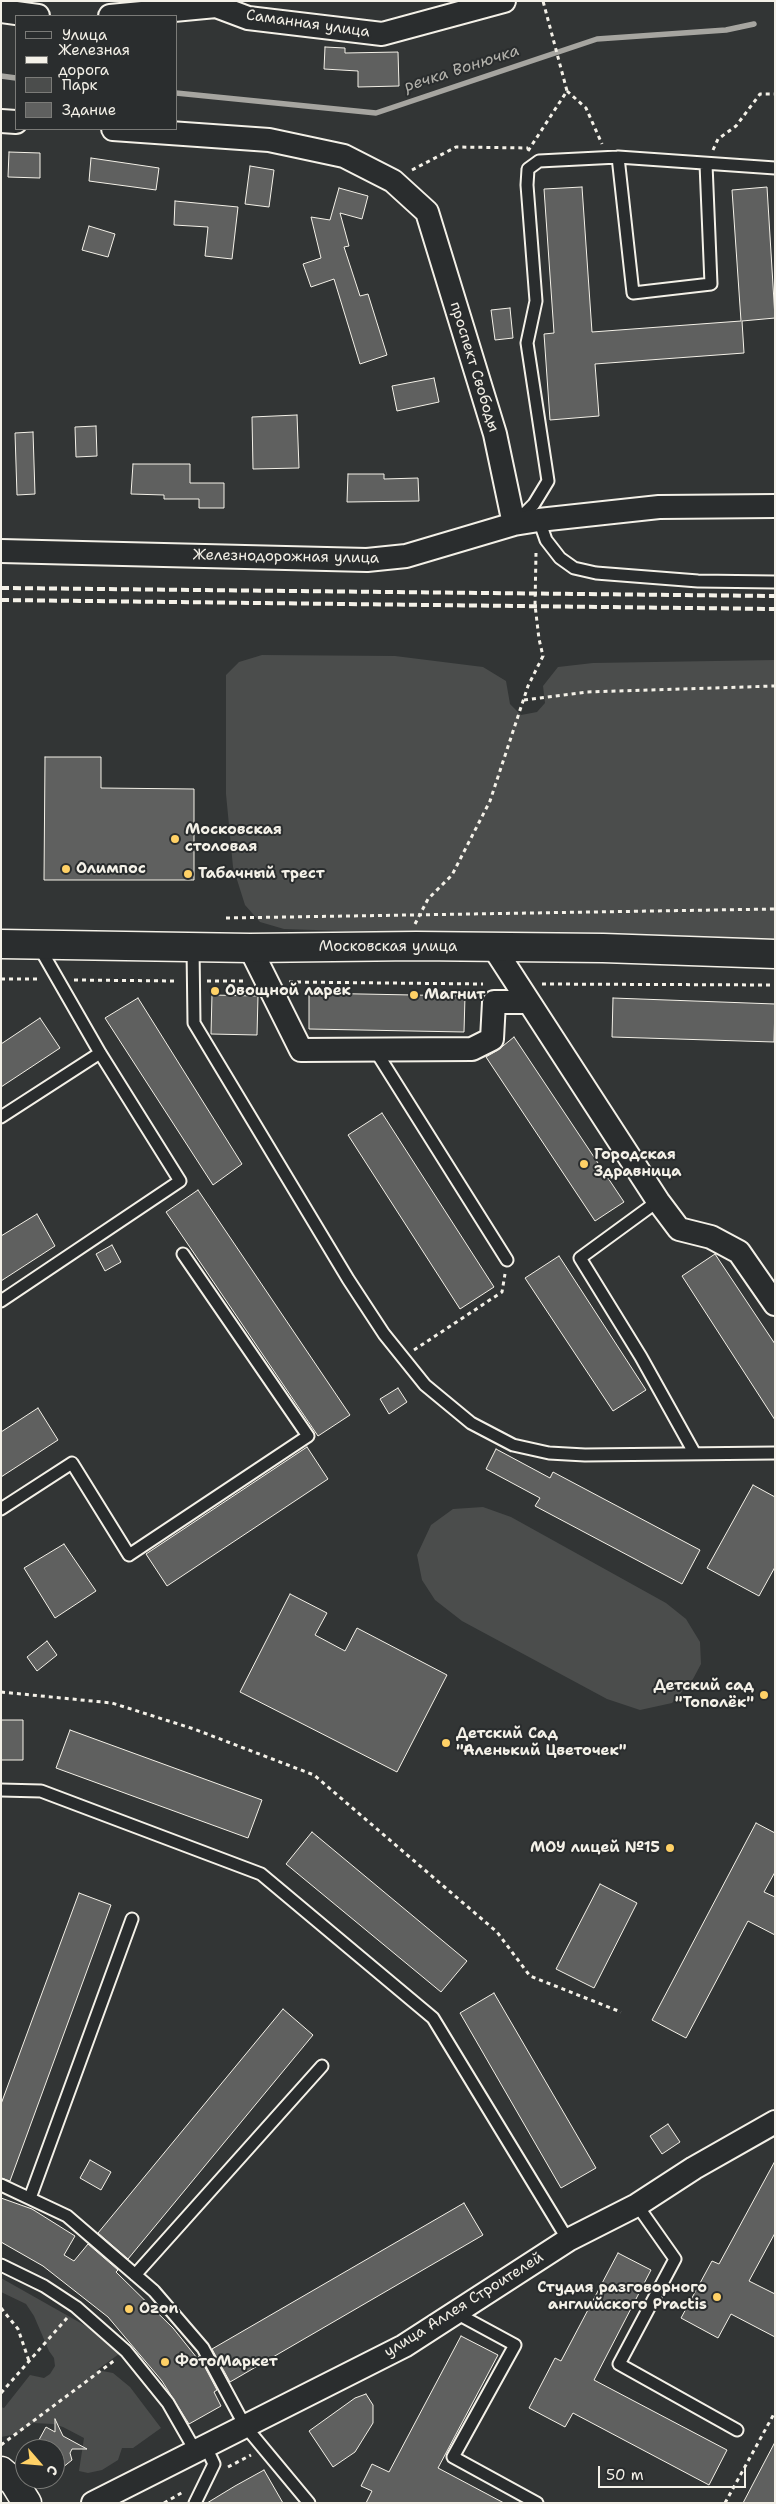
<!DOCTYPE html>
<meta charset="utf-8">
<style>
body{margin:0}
#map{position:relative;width:776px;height:2504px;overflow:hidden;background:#323535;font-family:"Shantell Sans",sans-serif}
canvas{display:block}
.frame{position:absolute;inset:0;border:2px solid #f4f1e8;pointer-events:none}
.legend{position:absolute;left:15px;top:15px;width:162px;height:115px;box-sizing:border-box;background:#2a2d2e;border:1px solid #7b7b78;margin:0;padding:6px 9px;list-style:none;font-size:15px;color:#f4f1e8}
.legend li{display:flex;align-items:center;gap:10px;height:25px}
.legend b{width:25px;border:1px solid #7b7b78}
.north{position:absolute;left:15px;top:2439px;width:50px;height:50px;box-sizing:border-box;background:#2a2d2e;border:1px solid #7b7b78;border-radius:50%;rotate:117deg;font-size:14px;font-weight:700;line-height:20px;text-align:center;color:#f4f1e8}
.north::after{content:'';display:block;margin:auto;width:18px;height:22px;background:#ffd166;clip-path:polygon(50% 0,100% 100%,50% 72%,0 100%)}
.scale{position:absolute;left:598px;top:2466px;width:148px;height:22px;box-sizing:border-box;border:2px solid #f4f1e8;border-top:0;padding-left:6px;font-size:15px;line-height:18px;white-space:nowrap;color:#f4f1e8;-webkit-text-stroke:4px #2a2d2e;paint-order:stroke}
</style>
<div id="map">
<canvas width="776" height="2504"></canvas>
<div class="frame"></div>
<ul class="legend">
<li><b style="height:6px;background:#2a2d2e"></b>Улица</li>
<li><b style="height:6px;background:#f4f1e8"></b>Железная дорога</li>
<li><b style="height:14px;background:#4b4d4c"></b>Парк</li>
<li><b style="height:14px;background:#5f605f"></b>Здание</li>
</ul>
<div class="north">С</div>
<div class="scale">50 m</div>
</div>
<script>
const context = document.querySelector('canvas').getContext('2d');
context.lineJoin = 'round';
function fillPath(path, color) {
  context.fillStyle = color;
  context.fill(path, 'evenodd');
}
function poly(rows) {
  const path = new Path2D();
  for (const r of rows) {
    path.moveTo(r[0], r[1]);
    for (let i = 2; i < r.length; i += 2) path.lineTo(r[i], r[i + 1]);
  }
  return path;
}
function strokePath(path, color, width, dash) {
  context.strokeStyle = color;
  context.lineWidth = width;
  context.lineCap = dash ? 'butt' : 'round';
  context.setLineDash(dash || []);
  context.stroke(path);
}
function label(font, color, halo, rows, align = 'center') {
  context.font = font + ' "Shantell Sans",sans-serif';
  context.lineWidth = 4;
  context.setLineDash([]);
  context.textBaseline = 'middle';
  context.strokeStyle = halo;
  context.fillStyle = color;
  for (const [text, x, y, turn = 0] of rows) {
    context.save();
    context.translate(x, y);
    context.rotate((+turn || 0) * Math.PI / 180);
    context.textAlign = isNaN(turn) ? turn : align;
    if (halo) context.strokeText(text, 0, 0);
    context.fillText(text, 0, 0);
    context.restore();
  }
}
fillPath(poly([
 [262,655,395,656,483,667,506,681,510,704,521,715,537,712,545,703,543,686,558,667,593,663,775,660,775,942,345,931,284,929,260,922,245,905,233,867,226,794,226,675,239,662],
 [483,1507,511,1517,666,1603,686,1619,700,1642,701,1664,693,1679,672,1703,640,1710,607,1699,462,1621,435,1600,422,1580,417,1555,431,1525,453,1509],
 [1,2278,93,2330,119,2354,97,2370,113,2373,130,2387,161,2428,133,2448,122,2448,118,2460,102,2470,88,2473,79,2471,84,2438,63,2427,53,2424,33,2423,17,2434,1,2437,1,2407,4,2408,30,2375,44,2378,50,2374,55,2366,54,2358,49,2351,34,2316,26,2304,1,2292]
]), '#4b4d4c');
strokePath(poly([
 [1,76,16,78],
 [176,93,376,113,597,39,726,30,754,24]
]), '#a6a5a0', 5.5);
const building = poly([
 [325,47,345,48,345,53,398,52,399,86,358,87,358,71,324,69,325,47],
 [9,152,40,153,40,178,8,177,9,152],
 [91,158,159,168,156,190,89,181,91,158],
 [250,166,274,170,269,207,245,204,250,166],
 [582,187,592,332,741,321,732,190,767,187,775,318,742,321,744,353,595,364,599,416,550,420,544,334,554,333,544,189,582,187],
 [339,188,368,196,362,219,340,213,349,246,344,247,360,296,368,294,387,355,360,364,334,279,311,287,303,264,321,258,311,217,330,220,339,188],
 [175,201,238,207,232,259,205,256,208,227,174,225,175,201],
 [89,226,115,234,108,257,82,250,89,226],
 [510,308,513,338,495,340,491,310,510,308],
 [434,378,439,402,397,411,392,386,434,378],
 [297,415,299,468,253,469,252,417,297,415],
 [96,426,97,456,76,457,75,427,96,426],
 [33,432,35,494,17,495,15,433,33,432],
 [133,464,190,464,190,483,224,483,224,508,199,508,199,499,164,499,164,495,131,494,133,464],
 [348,474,384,474,384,479,418,478,419,501,347,502,348,474],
 [45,757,101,757,101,788,194,789,194,880,44,880,45,757],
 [309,993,465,996,464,1032,309,1029,309,993],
 [212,995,258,996,257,1035,211,1034,212,995],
 [138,998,242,1164,213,1185,105,1018,138,998],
 [613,998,775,1004,774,1042,612,1037,613,998],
 [40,1018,60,1048,1,1087,1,1044,40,1018],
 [514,1037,624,1202,595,1221,486,1057,498,1050,514,1037],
 [382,1113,494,1287,460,1309,348,1135,382,1113],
 [198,1190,350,1415,318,1436,166,1212,198,1190],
 [37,1214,55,1246,1,1281,1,1236,37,1214],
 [112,1245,121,1262,105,1271,96,1254,112,1245],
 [715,1254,775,1344,775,1420,682,1276,715,1254],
 [559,1256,646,1390,613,1411,525,1278,559,1256],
 [398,1388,407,1402,389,1414,380,1399,398,1388],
 [38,1408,58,1440,1,1477,1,1432,38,1408],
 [307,1447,328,1479,167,1586,146,1554,307,1447],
 [496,1449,550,1478,553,1472,700,1550,682,1584,535,1506,540,1498,486,1469,496,1449],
 [753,1485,775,1497,775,1567,759,1596,707,1568,753,1485],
 [64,1544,96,1591,55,1618,24,1568,64,1544],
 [290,1594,327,1613,315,1635,345,1651,357,1628,447,1675,397,1772,240,1692,290,1594],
 [47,1641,57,1655,37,1671,27,1657,47,1641],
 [1,1720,23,1720,23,1760,1,1760,1,1720],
 [70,1730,262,1800,248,1838,56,1768,70,1730],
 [756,1823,775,1833,775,1872,764,1892,775,1897,775,1935,748,1921,686,2038,652,2020,756,1823],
 [312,1832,467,1961,441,1992,286,1864,312,1832],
 [600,1884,637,1903,594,1988,556,1969,600,1884],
 [79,1893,111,1905,10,2181,1,2178,1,2104,79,1893],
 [494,1993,596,2168,561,2188,460,2013,494,1993],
 [283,2009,313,2035,128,2259,98,2233,283,2009],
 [668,2124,680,2142,662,2154,650,2136,668,2124],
 [90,2160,111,2172,101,2190,80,2178,90,2160],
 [775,2161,775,2233,749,2281,775,2294,775,2337,731,2314,718,2338,681,2318,712,2261,719,2264,775,2161],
 [1,2198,32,2209,75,2236,64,2255,74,2261,88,2244,118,2270,116,2272,173,2328,197,2358,199,2356,217,2390,214,2392,221,2406,189,2424,162,2381,108,2317,43,2266,1,2242,1,2198],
 [464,2203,483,2235,230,2382,212,2349,464,2203],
 [618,2253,651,2270,594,2380,727,2450,709,2485,573,2413,565,2427,529,2408,555,2358,561,2361,618,2253],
 [461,2336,498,2355,438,2468,504,2503,366,2503,372,2491,361,2486,372,2464,389,2472,461,2336],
 [366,2394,373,2405,373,2423,355,2452,333,2467,309,2431,355,2398,366,2394],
 [55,2419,63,2436,87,2449,72,2449,70,2453,72,2460,62,2468,55,2480,55,2449,34,2449,46,2427,55,2432,55,2419],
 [775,2442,775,2503,743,2503,775,2442],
 [264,2470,283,2503,207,2503,235,2486,264,2470]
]);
fillPath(building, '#5f605f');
strokePath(building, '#f4f1e8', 1);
const service = poly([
 [618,157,633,293,711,284,706,164],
 [539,520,546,540,560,558,574,568,596,573,698,581,775,582],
 [517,521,534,504,548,481,527,343,536,301,527,185,528,169,539,161,618,157,775,168],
 [193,948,194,1023,348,1279,384,1334,425,1385,471,1423,513,1445,549,1453,585,1455,775,1453],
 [375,1050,507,1260],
 [1,1117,100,1053],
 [658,1201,580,1258,641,1357,695,1454],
 [1,1301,180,1181,100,1053,38,945],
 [1,1509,72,1463,129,1555,308,1436,183,1254],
 [1,1790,41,1791,261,1874,433,2018,568,2240],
 [1,2185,67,2216,154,2291,203,2348,245,2426,309,2503],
 [30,2198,132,1919],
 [637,2205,675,2259,619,2364,737,2430],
 [1,2265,44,2286,76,2307,126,2351,168,2403,196,2452],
 [135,2275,322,2066],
 [456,2313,515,2345,453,2457,537,2503],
 [195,2503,214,2464,206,2447]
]);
const minor = poly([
 [1,11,38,16],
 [110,16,216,6,248,18,382,34,504,1],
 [1,121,16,122],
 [113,129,269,140,344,156,393,181,427,212,495,434,514,524],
 [1,551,367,560,406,556,514,524,539,520,659,507,775,506],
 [250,948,301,1050,472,1049,492,1039,494,1002,528,1002],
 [494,948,658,1201,679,1229,711,1237,739,1252,775,1304],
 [93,2503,404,2346,568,2240,637,2205,694,2168,775,2122]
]);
const tertiary = poly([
 [1,944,250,948,416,946,603,948,775,954],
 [1,2471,14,2482,27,2503]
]);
strokePath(service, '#f4f1e8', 15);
strokePath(minor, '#f4f1e8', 26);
strokePath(tertiary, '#f4f1e8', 31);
strokePath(poly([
 [567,91,586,108,602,144],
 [713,150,718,139,736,126,760,94,775,94],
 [528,151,567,91,543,1],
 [412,170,456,147,528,148],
 [524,700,587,692,775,686],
 [226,918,775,909],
 [415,924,428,899,452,875,490,801,528,686,543,656,539,639,535,605,536,553],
 [1,979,41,979],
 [74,980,178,981],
 [207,981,243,981],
 [289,982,483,984],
 [542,984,775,985],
 [414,1350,502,1292,505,1274],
 [1,1692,112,1703,194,1729,314,1775,497,1932,530,1976,621,2012],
 [1,2308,18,2329,29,2361],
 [1,2393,67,2318],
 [1,2445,115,2360],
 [228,2467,251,2455],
 [164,2503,183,2492],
 [725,2503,775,2412]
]), '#f4f1e8', 3, [4, 4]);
strokePath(service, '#2a2d2e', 11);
strokePath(minor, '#2a2d2e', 22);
strokePath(tertiary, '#2a2d2e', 28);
strokePath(poly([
 [1,588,775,596],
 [1,600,775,609]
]), '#f4f1e8', 4, [8, 4]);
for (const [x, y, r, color] of [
 [175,839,5,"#ffd166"],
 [66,869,5,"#ffd166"],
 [188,874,5,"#ffd166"],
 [215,991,5,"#ffd166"],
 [414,995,5,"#ffd166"],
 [584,1164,5,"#ffd166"],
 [764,1695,5,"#ffd166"],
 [446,1743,5,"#ffd166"],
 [670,1848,5,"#ffd166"],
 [717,2297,5,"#ffd166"],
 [129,2309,5,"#ffd166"],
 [165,2362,5,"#ffd166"]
]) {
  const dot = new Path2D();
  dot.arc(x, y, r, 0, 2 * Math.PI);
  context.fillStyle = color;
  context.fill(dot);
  strokePath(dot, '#2a2d2e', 2);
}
label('15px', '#f4f1e8', '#2a2d2e', [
 ["Саманная улица",308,24,8],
 ["проспект Свободы",474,367,73],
 ["Железнодорожная улица",286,557,1],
 ["Московская улица",388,947],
 ["улица Аллея Строителей",464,2305,-32]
]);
label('bold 15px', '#f4f1e8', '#2a2d2e', [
 ["Московская",185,830],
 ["столовая",185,847],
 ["Олимпос",76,869],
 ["Табачный трест",198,874],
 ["Овощной ларек",225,991],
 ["Магнит",424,995],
 ["Городская",594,1155],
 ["Здравница",594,1172],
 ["Детский сад",754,1686,"right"],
 ["\"Тополёк\"",754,1703,"right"],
 ["Детский Сад",456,1734],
 ["\"Аленький Цветочек\"",456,1751],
 ["МОУ лицей №15",660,1848,"right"],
 ["Студия разговорного",707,2288,"right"],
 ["английского Practis",707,2305,"right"],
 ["Ozon",139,2309],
 ["ФотоМаркет",175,2362]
], 'left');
label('italic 16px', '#b3b2ac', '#2a2d2e', [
 ["речка Вонючка",462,69,-18]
]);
</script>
